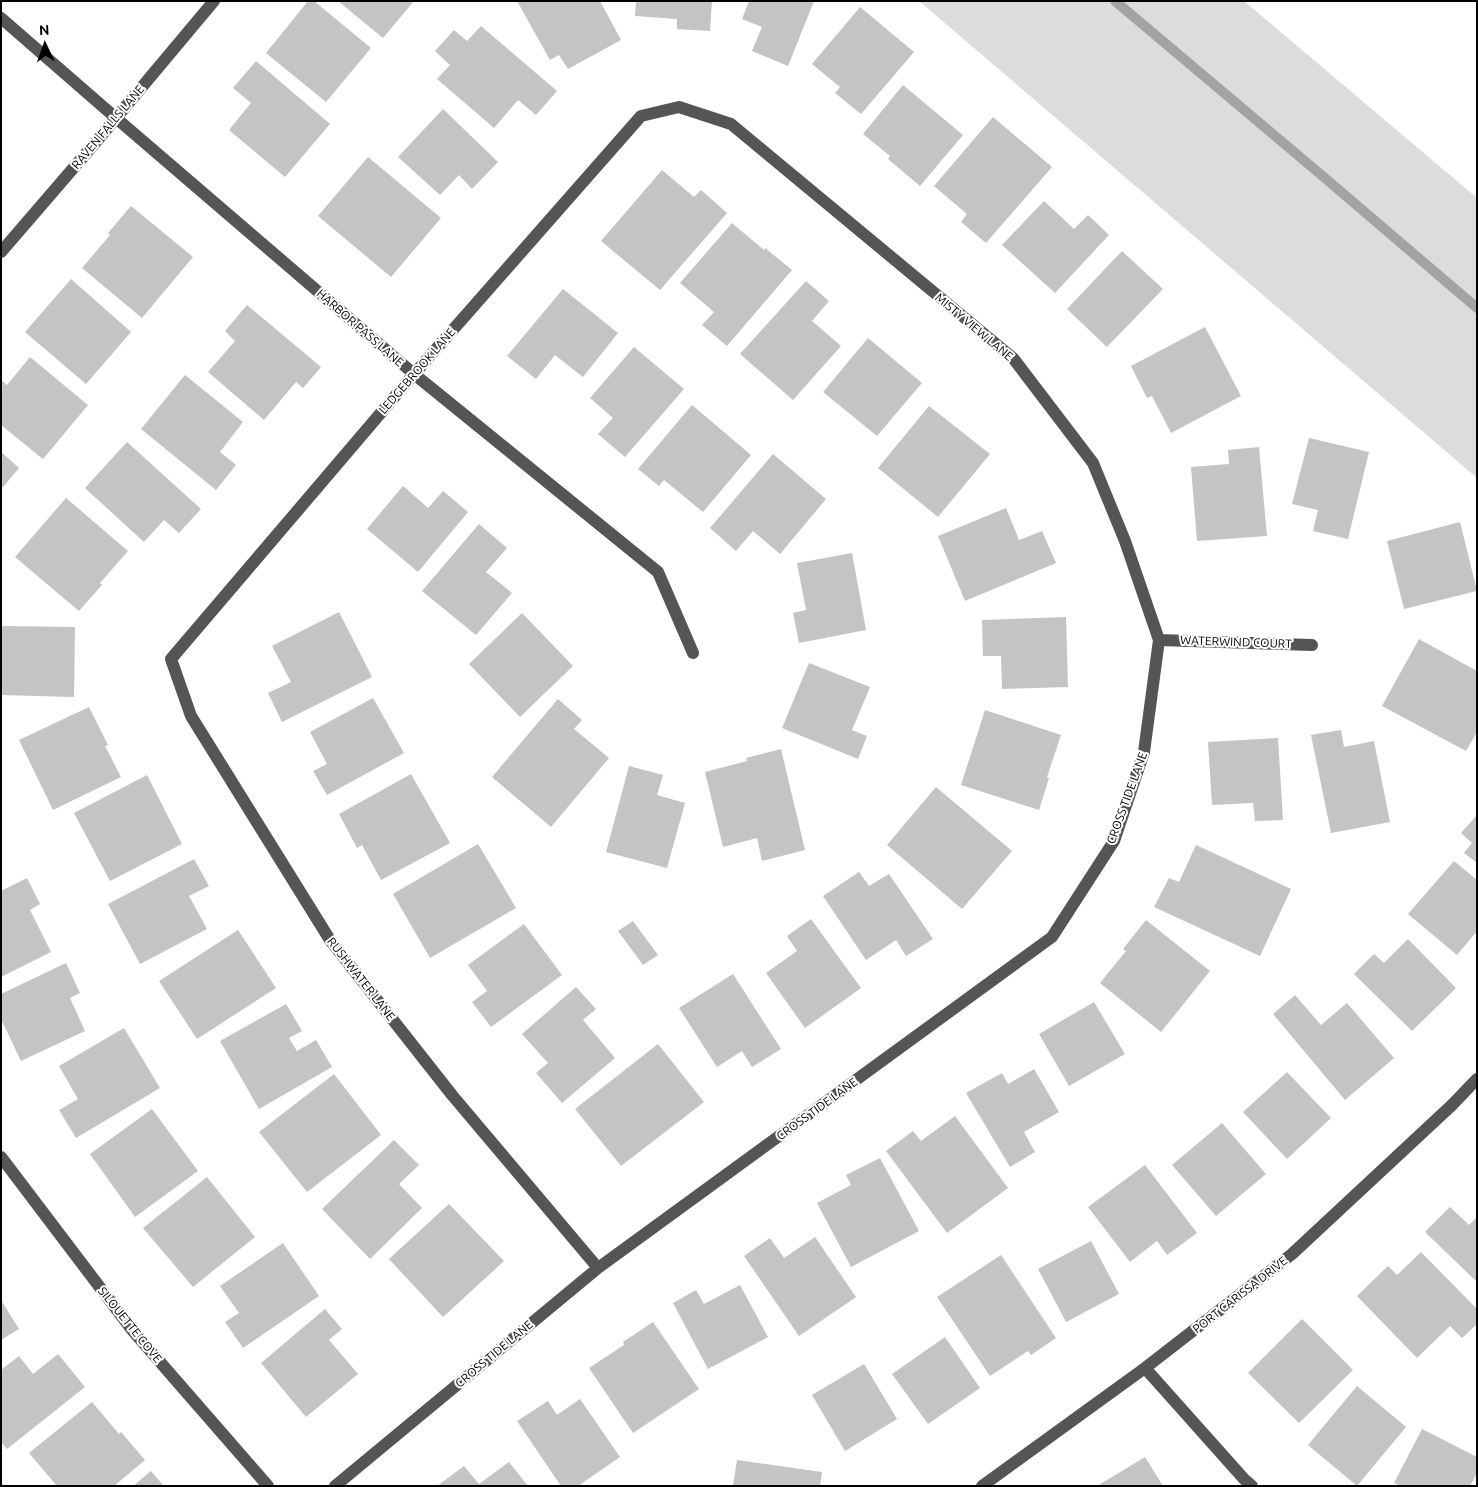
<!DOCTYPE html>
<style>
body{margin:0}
#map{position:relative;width:1478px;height:1487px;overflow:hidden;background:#fff;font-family:Ubuntu,sans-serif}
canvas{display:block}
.frame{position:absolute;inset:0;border:2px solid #000;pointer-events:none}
.north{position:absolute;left:20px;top:20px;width:50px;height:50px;-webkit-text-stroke:4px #fff;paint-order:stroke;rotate:357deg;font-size:14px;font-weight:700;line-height:20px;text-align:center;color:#000}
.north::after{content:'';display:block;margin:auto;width:18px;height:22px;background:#000;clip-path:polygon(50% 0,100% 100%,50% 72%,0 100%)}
</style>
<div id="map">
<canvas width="1478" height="1487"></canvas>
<div class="frame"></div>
<div class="north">N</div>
</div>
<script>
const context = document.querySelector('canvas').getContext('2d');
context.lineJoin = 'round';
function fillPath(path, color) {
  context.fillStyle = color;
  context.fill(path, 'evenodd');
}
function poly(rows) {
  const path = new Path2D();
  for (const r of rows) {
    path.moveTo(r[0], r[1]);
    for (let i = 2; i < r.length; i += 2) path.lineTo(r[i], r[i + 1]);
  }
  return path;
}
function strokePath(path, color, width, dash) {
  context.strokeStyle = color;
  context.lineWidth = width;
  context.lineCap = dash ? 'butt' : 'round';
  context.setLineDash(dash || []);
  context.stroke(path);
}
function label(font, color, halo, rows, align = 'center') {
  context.font = font + ' Ubuntu,sans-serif';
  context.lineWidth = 4;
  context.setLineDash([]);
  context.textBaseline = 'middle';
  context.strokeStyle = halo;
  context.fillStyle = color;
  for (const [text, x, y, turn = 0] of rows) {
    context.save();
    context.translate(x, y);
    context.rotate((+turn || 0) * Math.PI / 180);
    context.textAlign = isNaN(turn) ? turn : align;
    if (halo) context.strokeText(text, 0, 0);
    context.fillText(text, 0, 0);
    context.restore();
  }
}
fillPath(poly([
 [919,1,1244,1,1477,198,1477,478]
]), '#dcdcdc');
strokePath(poly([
 [1115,1,1319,173,1477,308]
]), '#a3a3a3', 10);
fillPath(poly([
 [308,1,314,1,371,48,326,102,266,53],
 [338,1,414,1,383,38],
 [517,1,600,1,621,40,568,69,559,55,550,60],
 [636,1,712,1,710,31,677,29,677,19,635,16],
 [749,1,814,1,788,66,752,51,762,27,742,19],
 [860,7,914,52,861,114,835,93,840,87,812,64],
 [481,26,557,91,536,115,518,100,494,128,437,79,450,65,435,51,454,30,467,41],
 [256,61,330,124,285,177,229,130,251,103,233,88],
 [903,85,963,135,920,186,888,159,890,156,863,134],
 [443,109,498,162,472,189,459,175,440,195,398,157],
 [993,117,1052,167,986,243,961,222,967,214,934,186],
 [368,157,441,218,391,277,318,216],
 [662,170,694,197,701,190,727,213,660,290,601,241],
 [1044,201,1074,229,1088,215,1109,235,1055,293,1002,245],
 [131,206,193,257,142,318,82,268,110,235,108,233],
 [732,223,764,250,765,248,792,270,727,346,702,325,714,312,680,283],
 [1122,251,1163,289,1107,347,1067,309],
 [71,279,131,332,86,384,25,332],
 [806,281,829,301,812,321,841,346,793,400,740,354],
 [563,289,618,333,583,377,555,355,536,379,507,356],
 [247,305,321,367,303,388,296,382,264,420,208,372,235,341,225,331],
 [1205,327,1241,396,1171,433,1152,396,1147,398,1131,366],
 [868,338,922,383,877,436,823,392],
 [634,347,684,389,625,457,598,434,613,418,590,398],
 [30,357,88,405,43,459,1,425,1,380,7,385],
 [185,375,243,422,220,452,236,465,216,490,141,429],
 [692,405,751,455,703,512,664,480,659,486,638,469],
 [929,406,990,454,938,517,878,468],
 [1309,438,1369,452,1348,539,1313,531,1318,510,1292,504],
 [127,442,201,509,179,533,164,520,144,542,85,488],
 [1259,447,1267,536,1197,541,1191,467,1229,464,1228,450],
 [1,452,19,468,3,487,1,486],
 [773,454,826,499,780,554,753,531,736,551,710,528],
 [403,486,428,508,443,491,468,512,418,572,367,529],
 [66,498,128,551,100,583,102,585,79,611,15,557],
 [1006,508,1019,540,1042,531,1056,563,965,601,938,536],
 [1460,522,1477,591,1404,609,1387,541],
 [479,524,507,548,486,572,512,593,476,635,422,591],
 [852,553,866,630,799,643,793,613,806,610,797,563],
 [339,612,372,677,282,722,268,693,291,682,272,646],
 [522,613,573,666,520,717,469,664],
 [1066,617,1068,687,1002,689,1001,656,983,656,982,620],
 [1,626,75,627,74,697,1,695],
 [1419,639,1477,671,1477,732,1466,751,1382,706],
 [809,663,870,687,852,730,867,736,858,759,782,728],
 [373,698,404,753,327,795,313,771,327,764,310,732],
 [558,699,582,720,574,729,609,758,551,827,492,777],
 [89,707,108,745,105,746,121,777,53,810,19,740],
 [985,710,1061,735,1047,777,1049,778,1039,810,961,785],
 [1341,730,1344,747,1374,741,1390,822,1331,833,1311,735],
 [1278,738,1283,820,1255,821,1253,803,1212,805,1208,742],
 [781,749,805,850,762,861,757,838,723,847,705,772,747,761,746,758],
 [629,766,663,775,657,795,685,803,667,868,606,852],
 [411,774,450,843,381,880,362,845,357,848,339,814],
 [147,775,182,844,110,881,74,813],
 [936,787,1012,851,962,909,887,845],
 [1477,815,1477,863,1464,853,1472,843,1461,833],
 [478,844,516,908,430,958,393,894],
 [1196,845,1291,889,1260,956,1154,907,1169,878,1179,882],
 [194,859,209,886,189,896,207,929,140,964,108,904],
 [1454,861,1477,880,1477,931,1457,955,1408,914],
 [859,872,869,886,889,874,933,939,906,956,896,940,866,960,823,896],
 [27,878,40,904,30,910,51,952,1,977,1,891],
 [811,919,861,988,805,1028,766,973,797,951,787,936],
 [1146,920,1210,971,1161,1032,1100,983,1126,951,1123,949],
 [633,921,658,955,643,965,618,931],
 [524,924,562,975,491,1027,472,1002,487,991,468,965],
 [238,930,276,988,197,1039,159,981],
 [1408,939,1456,988,1412,1031,1354,974,1374,954,1384,963],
 [66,963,80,993,70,998,85,1031,21,1061,1,1019,1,994],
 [733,974,781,1049,752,1067,742,1051,717,1067,679,1008],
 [576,987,596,1009,583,1020,615,1058,562,1103,536,1073,548,1063,522,1034],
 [1295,995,1321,1025,1347,1003,1394,1058,1345,1100,1273,1014],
 [1094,1002,1125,1054,1069,1086,1039,1034],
 [286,1004,302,1031,289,1038,297,1051,316,1040,332,1067,259,1109,220,1041],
 [124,1028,160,1088,76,1138,59,1110,78,1099,59,1066],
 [658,1044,704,1102,621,1166,575,1109],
 [1034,1069,1059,1112,1024,1132,1035,1152,1010,1167,966,1093,1002,1073,1008,1084],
 [1287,1072,1331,1118,1287,1159,1243,1112],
 [334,1074,381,1135,307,1192,259,1132],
 [152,1109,198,1171,135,1217,90,1154],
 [955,1116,1008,1188,947,1233,886,1151,913,1131,921,1141],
 [1222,1123,1266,1174,1216,1216,1172,1165],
 [394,1140,419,1165,399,1184,422,1208,370,1259,322,1209],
 [880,1158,919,1231,851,1267,817,1203,851,1185,846,1175],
 [1145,1165,1197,1233,1167,1255,1157,1241,1130,1262,1088,1207],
 [207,1177,255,1237,193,1287,143,1228],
 [449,1204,504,1261,443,1317,389,1259],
 [1450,1207,1469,1225,1477,1217,1477,1282,1425,1232],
 [815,1237,856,1297,799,1336,744,1256,770,1238,784,1258],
 [1091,1241,1119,1294,1066,1322,1038,1269],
 [283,1243,319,1296,243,1348,225,1322,239,1313,220,1286],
 [1421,1252,1477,1309,1477,1324,1462,1338,1450,1326,1417,1358,1357,1296,1388,1266,1397,1275],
 [1001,1255,1056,1338,1031,1355,1028,1351,990,1376,937,1297],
 [740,1285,768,1337,708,1369,673,1303,696,1290,704,1304],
 [1,1300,19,1329,1,1340],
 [325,1309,342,1329,329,1340,358,1374,306,1417,261,1363],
 [1302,1319,1353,1370,1299,1423,1248,1373],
 [653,1322,699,1389,633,1433,589,1368,624,1345,623,1342],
 [945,1337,980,1388,928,1424,892,1374],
 [58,1354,85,1387,7,1449,1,1442,1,1370,19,1356,33,1374],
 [864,1364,897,1419,845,1451,812,1395],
 [1357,1386,1406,1427,1357,1486,1308,1445],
 [580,1399,620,1457,578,1486,561,1486,517,1421,548,1401,557,1415],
 [92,1402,119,1434,121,1432,145,1460,114,1486,57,1486,29,1453],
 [1422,1429,1477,1457,1477,1473,1470,1486,1401,1486,1394,1483],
 [1145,1457,1163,1486,1097,1486],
 [737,1460,822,1472,820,1486,733,1486],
 [509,1462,528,1486,437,1486,464,1466,479,1484],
 [151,1471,164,1486,133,1486]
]), '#c4c4c4');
strokePath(poly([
 [1,18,116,118,414,374,658,572,693,653],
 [1,252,95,143,214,1],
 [1159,640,1312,645],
 [1,1157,133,1331,268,1486],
 [1145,1368,1244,1479,1252,1486],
 [335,1486,598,1268,1052,937,1114,841,1144,752,1159,640,1125,541,1093,463,1013,358,731,124,679,107,641,116,414,374,171,659,191,716,330,940,452,1095,598,1268],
 [982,1486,1145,1368,1292,1254,1452,1105,1477,1079]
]), '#555', 12);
label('12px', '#000', '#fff', [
 ["RAVEN FALLS LANE",108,127,-50],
 ["MISTY VIEW LANE",974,327,40],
 ["HARBOR PASS LANE",360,328,41],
 ["LEDGEBROOK LANE",417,371,-49],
 ["WATERWIND COURT",1236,642,2],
 ["CROSS TIDE LANE",1127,798,-70],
 ["RUSHWATER LANE",361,979,52],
 ["CROSS TIDE LANE",817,1109,-36],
 ["PORT CARISSA DRIVE",1240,1295,-38],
 ["SILOUETTE COVE",130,1325,51],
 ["CROSS TIDE LANE",494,1354,-40]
]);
</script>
